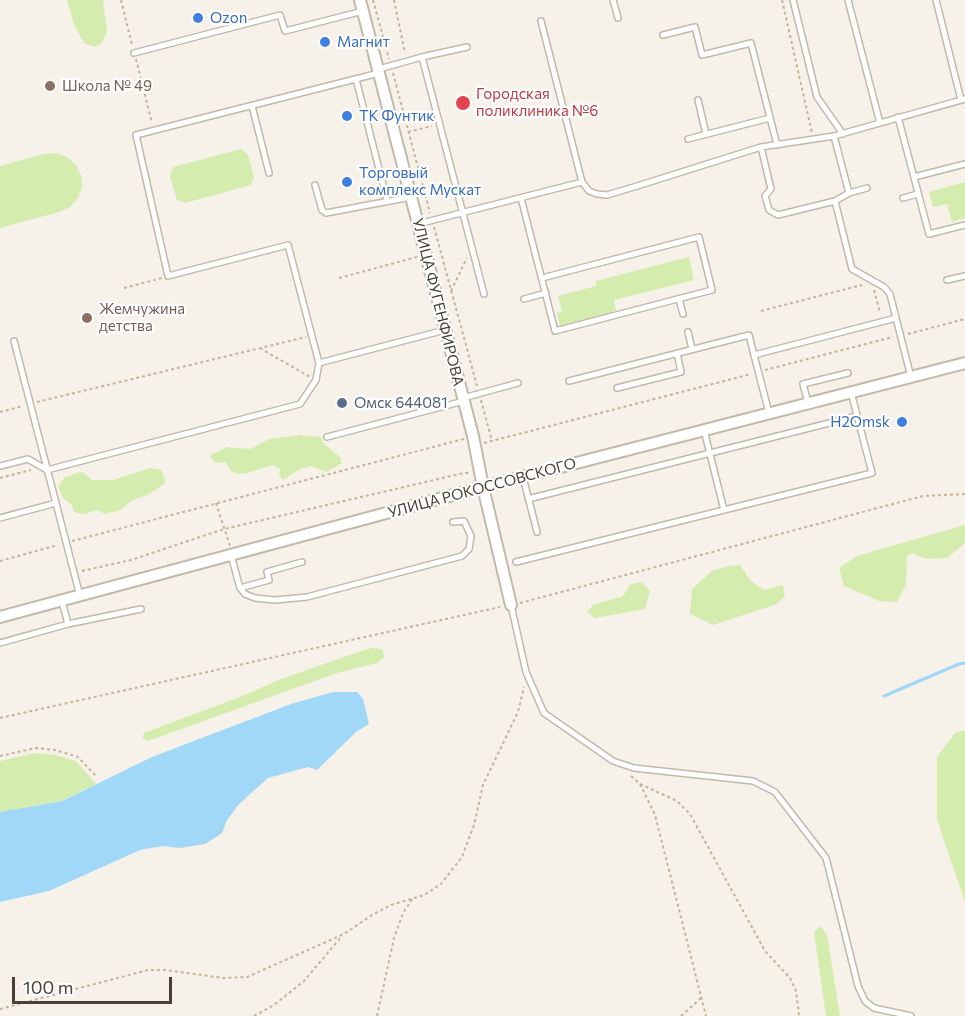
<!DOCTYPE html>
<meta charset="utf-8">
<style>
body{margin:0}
#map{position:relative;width:965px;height:1016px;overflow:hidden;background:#f6f1e9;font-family:Commissioner,sans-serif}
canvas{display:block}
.scale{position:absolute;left:12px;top:977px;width:160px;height:27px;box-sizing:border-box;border:3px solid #4a4136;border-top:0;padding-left:8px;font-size:18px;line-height:21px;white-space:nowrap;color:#4a4136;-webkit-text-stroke:4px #fff;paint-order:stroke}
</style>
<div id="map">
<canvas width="965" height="1016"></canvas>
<div class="scale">100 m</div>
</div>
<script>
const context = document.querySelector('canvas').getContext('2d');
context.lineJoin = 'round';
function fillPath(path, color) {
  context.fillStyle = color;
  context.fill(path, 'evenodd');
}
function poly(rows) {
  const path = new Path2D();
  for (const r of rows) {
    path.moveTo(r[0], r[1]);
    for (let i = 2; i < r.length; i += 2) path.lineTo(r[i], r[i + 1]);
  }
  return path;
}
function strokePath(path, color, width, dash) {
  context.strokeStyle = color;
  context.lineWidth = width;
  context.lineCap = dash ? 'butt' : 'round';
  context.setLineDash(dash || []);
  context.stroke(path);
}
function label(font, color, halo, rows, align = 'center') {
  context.font = font + ' Commissioner,sans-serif';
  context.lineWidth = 4.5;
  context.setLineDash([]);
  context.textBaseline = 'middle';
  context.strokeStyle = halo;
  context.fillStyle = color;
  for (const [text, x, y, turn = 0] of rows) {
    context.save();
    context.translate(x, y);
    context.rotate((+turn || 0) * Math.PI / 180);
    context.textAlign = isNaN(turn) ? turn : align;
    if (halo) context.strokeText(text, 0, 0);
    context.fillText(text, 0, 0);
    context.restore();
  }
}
fillPath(poly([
 [67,0,103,0,107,32,102,43,94,47,84,43,74,25],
 [241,149,248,155,254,177,251,185,185,203,177,200,170,176,173,167],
 [56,153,67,157,76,165,81,175,82,187,78,198,70,207,59,212,0,228,0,166,44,154],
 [965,182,965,218,952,222,947,204,933,207,929,192],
 [689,257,694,280,614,300,616,311,560,326,557,313,562,311,558,296,596,286,596,281],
 [300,435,321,437,324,444,341,458,341,464,326,472,311,466,300,469,283,480,279,476,280,469,273,465,247,473,237,474,231,471,226,462,216,463,211,458,211,455,227,447,250,449,269,439],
 [150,468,161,470,165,479,164,484,149,494,131,501,121,510,105,514,97,510,84,514,74,512,71,504,63,498,58,486,64,478,80,472,84,473,92,480,113,480],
 [965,525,965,543,947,558,926,559,913,553,907,555,906,585,897,602,879,601,844,586,839,568,857,556],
 [740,565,751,581,764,590,783,585,785,596,777,604,713,625,690,614,692,589,712,571,728,566],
 [642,582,650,591,645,609,595,618,587,612,593,605,623,596,631,584],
 [370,648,382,649,385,657,377,663,337,673,148,741,142,738,144,733,240,697,281,679],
 [965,730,965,902,937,820,937,757,955,733],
 [36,753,55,755,76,761,96,784,61,801,0,812,0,761],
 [821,926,827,935,840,1016,826,1016,814,932]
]), '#d4edaf');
fillPath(poly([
 [333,692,357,692,363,699,369,724,356,732,317,770,308,767,268,778,239,804,227,820,222,833,205,844,180,848,162,846,140,850,49,891,0,902,0,812,62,801,152,757,291,704]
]), '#a1d8f7');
strokePath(poly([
 [884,696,959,664,965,663]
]), '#a1d8f7', 3);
const lane = poly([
 [613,0,618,18],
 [793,0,817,97,843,134],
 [848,0,880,123],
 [936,0,961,100],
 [541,21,582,182,589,191,597,194,607,195,634,187,761,147,834,136,965,99],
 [663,35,695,27,702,55,751,43,777,145],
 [134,53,280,15,285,31,363,11],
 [422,57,467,47],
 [379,69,422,57,484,294],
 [356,79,387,200],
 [698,100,706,134],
 [252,106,269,173],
 [898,117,929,234,965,225],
 [834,136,849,193,835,201,852,269,884,287,890,294,896,318],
 [688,139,770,118],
 [761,147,771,189,765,196,769,210,778,215,835,201],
 [914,177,965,164],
 [315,185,322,210,326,213,411,197],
 [849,193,867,188],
 [521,198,555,331,712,290,699,237,542,278],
 [903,198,918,194],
 [418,224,582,182],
 [947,280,965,276],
 [524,299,546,293],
 [679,299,683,314],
 [688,332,692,349],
 [14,341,80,596],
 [319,363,288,245,168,276,136,135,379,73],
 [569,381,749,335,754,355],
 [617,388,681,372,677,353],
 [463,398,518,383],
 [808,403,803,384,848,373],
 [769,413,754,355,896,318,911,377],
 [704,430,724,510],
 [327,437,464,401],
 [0,466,28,459,47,470,300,404,316,380,319,363,445,330],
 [523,477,537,532],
 [528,499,857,416],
 [0,518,56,503],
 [231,555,240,588,269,580,267,572,302,562],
 [516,562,872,473,851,392],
 [240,588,245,594,255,598,275,600,307,597,462,556,469,549,471,536,464,521,453,522],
 [62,601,68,624],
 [511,605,526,672,544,713,613,761,634,768,753,781,775,792,826,858,858,986,865,1001,874,1008,911,1016],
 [0,643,68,624,141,609]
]);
const street = poly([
 [360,0,473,436,483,487,511,605],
 [0,617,483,487,965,363]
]);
strokePath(lane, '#c2b9aa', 8);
strokePath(street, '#c2b9aa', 14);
strokePath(poly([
 [121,0,132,45],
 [373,0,389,59],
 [394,0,405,53],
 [782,0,812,133],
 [136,59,152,123],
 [393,73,430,213],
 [408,132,432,126],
 [434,227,477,386],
 [339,278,417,257],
 [124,288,162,278],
 [874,290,880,313],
 [451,291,467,258],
 [761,311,862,285],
 [908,334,965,319],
 [260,348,310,377],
 [765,370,893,337],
 [481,400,492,441],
 [37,402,306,337],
 [0,412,23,406],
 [484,443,751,374],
 [0,478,31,470],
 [216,503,230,546],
 [72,541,464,439],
 [0,561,58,545],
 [82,571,131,560,224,529,464,473,471,473],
 [520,603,923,496,965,494],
 [0,718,500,607],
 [0,756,36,748,55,750,78,757,97,777],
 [631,776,640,784,677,801,690,814,765,951,790,978,796,991,799,1016],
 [640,784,655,815,706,1016],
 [0,1009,148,970,166,970,223,978,247,977,344,934,372,915,391,905,424,895,441,884,462,857,474,825,483,785,518,712,524,687],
 [254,1016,274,1005,304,981,342,936],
 [377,1016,394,938,403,913,413,898],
 [681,1016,701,998]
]), '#c5b49a', 2, [3, 3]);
strokePath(lane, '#fff', 5);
strokePath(street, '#fff', 10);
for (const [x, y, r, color] of [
 [198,18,6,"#3f7fe0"],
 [325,42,6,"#3f7fe0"],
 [50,86,6,"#8d6e63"],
 [463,103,8,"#e0444e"],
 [347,116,6,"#3f7fe0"],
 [347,182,6,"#3f7fe0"],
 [87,318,6,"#8d6e63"],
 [342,403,6,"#5c6f8a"],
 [902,422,6,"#3f7fe0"]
]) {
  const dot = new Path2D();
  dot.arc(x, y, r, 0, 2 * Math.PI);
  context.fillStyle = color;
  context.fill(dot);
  strokePath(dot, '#fff', 2);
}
label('15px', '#366cbe', '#fff', [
 ["Ozon",210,18],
 ["Магнит",337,42],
 ["ТК Фунтик",359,116],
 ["Торговый",359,173],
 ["комплекс Мускат",359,190],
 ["H2Omsk",890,422,"right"]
], 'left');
label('15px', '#785e54', '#fff', [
 ["Школа № 49",62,86],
 ["Жемчужина",99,309],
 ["детства",99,326]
], 'left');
label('15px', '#be3a42', '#fff', [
 ["Городская",476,94],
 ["поликлиника №6",476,111]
], 'left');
label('15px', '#4a4136', '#fff', [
 ["УЛИЦА ФУГЕНФИРОВА",438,302,76],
 ["УЛИЦА РОКОССОВСКОГО",482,488,-15]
]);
label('15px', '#4e5e75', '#fff', [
 ["Омск 644081",354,403]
], 'left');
</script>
